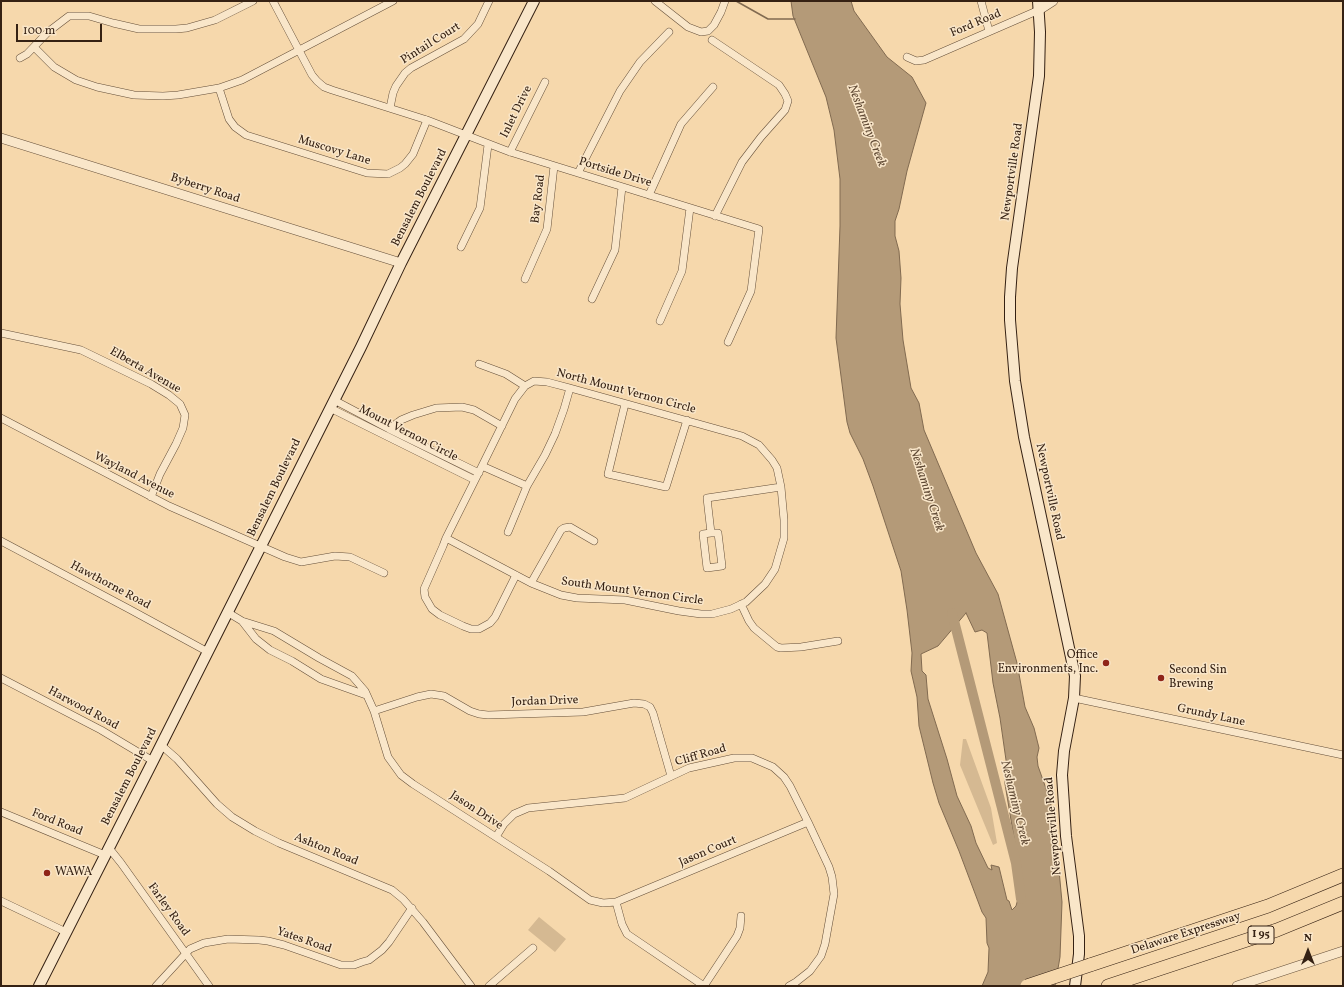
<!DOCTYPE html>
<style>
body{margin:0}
#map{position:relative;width:1344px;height:987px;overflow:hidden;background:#f6d8ac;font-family:Vollkorn,serif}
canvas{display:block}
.frame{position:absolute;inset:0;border:2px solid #352113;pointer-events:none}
.north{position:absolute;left:1288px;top:931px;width:40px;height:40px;-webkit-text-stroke:3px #f9e6c9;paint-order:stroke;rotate:0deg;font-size:11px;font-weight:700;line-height:16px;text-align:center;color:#352113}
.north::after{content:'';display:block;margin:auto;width:14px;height:18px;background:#352113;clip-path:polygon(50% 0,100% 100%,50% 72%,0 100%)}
.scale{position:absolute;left:16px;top:24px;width:86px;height:18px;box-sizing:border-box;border:2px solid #352113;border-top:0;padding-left:5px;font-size:12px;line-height:14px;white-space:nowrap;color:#352113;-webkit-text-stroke:3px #f9e6c9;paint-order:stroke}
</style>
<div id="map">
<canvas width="1344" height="987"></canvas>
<div class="frame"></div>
<div class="north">N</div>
<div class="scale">100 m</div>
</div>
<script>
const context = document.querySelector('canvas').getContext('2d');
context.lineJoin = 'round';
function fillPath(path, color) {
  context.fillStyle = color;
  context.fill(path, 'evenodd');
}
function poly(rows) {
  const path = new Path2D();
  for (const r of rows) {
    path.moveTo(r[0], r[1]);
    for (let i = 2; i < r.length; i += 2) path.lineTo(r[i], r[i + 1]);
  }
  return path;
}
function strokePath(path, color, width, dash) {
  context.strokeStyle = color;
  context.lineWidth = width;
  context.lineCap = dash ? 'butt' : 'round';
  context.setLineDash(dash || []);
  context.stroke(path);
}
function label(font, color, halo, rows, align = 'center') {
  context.font = font + ' Vollkorn,serif';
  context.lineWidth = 3;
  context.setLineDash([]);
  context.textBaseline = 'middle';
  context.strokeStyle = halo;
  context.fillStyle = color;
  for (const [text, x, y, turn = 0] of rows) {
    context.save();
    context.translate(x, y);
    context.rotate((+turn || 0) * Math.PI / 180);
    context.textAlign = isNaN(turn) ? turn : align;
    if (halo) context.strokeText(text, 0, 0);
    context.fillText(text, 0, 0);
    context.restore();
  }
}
fillPath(poly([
 [963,739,966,739,991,808,997,843,993,845,960,765],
 [539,917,566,939,555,952,528,930]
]), '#d5b992');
const water = poly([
 [791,1,851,1,854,11,887,57,912,77,926,103,907,171,899,209,895,221,895,236,899,251,901,278,900,304,903,340,911,388,919,403,924,430,976,553,998,594,1017,663,1025,707,1034,728,1039,748,1037,757,1038,766,1049,797,1054,817,1062,902,1060,957,1055,986,982,986,988,972,989,948,987,943,986,918,982,912,959,851,939,803,933,783,919,726,917,697,911,671,912,653,907,610,901,571,873,486,863,459,850,433,847,422,836,338,840,226,840,179,834,130,826,97,793,16,791,1],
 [966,613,975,632,982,630,987,633,993,683,1000,718,1007,767,1005,769,1005,784,1020,874,1019,895,1016,906,1012,910,1009,901,1007,900,999,867,991,865,992,870,988,868,976,843,971,826,957,796,947,759,928,699,926,675,922,671,921,654,938,646,966,613]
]);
fillPath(water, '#b49a78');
strokePath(water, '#816a50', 1);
strokePath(poly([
 [736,1,768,19,795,19]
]), '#816a50', 1.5);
strokePath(poly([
 [952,613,1016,863,1021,899]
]), '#b49a78', 10);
const minor = poly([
 [273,1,312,75,317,81,324,87,332,90,427,120,510,152,759,229,751,291,728,342],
 [655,1,688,27,701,32,708,31,714,25,721,12,725,1],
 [981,1,989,31],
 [712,40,779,85,785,94,788,101,785,110,761,137,742,162,715,216],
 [34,47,54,67,76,80,97,87,134,95,163,96,178,95,219,88,242,80,393,1],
 [907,57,916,61,924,60,1039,10],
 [20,58,27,54,48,32,69,16,89,16,113,23,139,29,176,29,187,28,215,20,253,1],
 [219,88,229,119,235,127,246,135,367,173,388,174,400,168,405,164,413,154,427,120],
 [390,108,393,93,396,86,405,73,411,68,464,39,478,24,489,1],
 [510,152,545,82],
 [578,173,620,91,640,62,669,32],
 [649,195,681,124,713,87],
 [461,247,480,208,488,145],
 [525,279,547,229,554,166],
 [592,299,615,250,622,187],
 [660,321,682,271,690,208],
 [1,333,81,350,151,384,169,395,180,404,185,415,183,428,176,444,160,474,151,497],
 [479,364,506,374,525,386],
 [334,400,389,429,479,473],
 [625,404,608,474,666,487,687,420],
 [330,408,475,480],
 [1,418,169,506,285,557,301,562,335,556,350,557,384,573],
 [389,429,401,420,413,415,436,408,462,407,474,410,502,426],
 [482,466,527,486],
 [508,532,527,486,545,455,555,434,564,409,570,388],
 [711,533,718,533,722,566,707,568,703,534,711,533,707,498,781,487],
 [446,538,531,583,561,595,577,598,625,600,679,611,701,614,712,614,731,609,746,602,765,584,775,569,784,538,784,520,781,487,777,468,772,460,759,445,742,436,570,388,547,382,534,381,525,386,515,399,482,466,446,538,443,546,424,589,425,597,432,609,440,615,463,626,471,629,479,629,490,623,495,617,516,575],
 [1,541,129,609,208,652],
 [531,583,561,530,564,528,570,527,594,541],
 [741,604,749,621,754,628,777,647,781,648,801,647,838,641],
 [227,612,242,621,274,631,319,658,352,676,365,691,374,711,388,757,401,775,413,784,549,871,590,900,603,903,616,902,808,822],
 [242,621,256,639,270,650,292,661,321,679,366,695],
 [1,678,101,730,153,761],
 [1074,698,1343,755],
 [374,711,417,697,431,694,444,696,470,711,479,714,488,715,583,712,634,703,644,704,650,707,653,713,671,776],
 [161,745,177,759,217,804,232,817,255,831,279,843,392,890,403,899,423,922,471,986],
 [1,812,105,855],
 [496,837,504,824,514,814,528,808,625,798,689,768,734,758,752,758,773,767,784,777,790,786,808,822,829,867,832,877,834,894,825,944,821,956,810,971,796,982,789,986],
 [109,848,121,863,209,986],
 [1,901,66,932],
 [616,902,622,924,627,934,704,986],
 [156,986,190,949,204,943,228,939,259,940,268,941,284,945,341,965,354,965,362,962,369,960,382,950,389,942,412,908],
 [489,986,533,948],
 [704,986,737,936,740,928,741,916]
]);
const tertiary = poly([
 [1039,10,1053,1],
 [1,138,401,263],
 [1237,986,1343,951]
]);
const secondary = poly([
 [1038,1,1040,32,1039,76,1012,268,1010,297,1010,320,1015,381,1024,437,1075,676,1074,698,1064,751,1062,775,1066,836,1079,936,1079,954,1075,986],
 [39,986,153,761,361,347,401,263,534,1]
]);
const motorway = poly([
 [1090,965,1268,906,1343,875],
 [1108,986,1277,930,1343,903]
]);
strokePath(minor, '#654f39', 8);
strokePath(tertiary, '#654f39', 10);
strokePath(secondary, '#352113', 12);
strokePath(motorway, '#352113', 14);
strokePath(minor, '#f9e6c9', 7);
strokePath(tertiary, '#f9e6c9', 9);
strokePath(secondary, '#f9e6c9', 10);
strokePath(motorway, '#f6d8ac', 13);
const motorwayBridge = poly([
 [1027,986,1090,965]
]);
strokePath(motorwayBridge, '#352113', 14, []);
strokePath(motorwayBridge, '#f6d8ac', 13);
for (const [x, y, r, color] of [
 [1106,663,4,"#8f2418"],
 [1161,678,4,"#8f2418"],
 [47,873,4,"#8f2418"]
]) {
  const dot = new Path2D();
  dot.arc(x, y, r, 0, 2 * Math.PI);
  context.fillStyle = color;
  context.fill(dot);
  strokePath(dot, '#f9e6c9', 1.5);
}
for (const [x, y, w] of [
 [1261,935,26]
]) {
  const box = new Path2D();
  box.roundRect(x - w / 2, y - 9, w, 18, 3);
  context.fillStyle = '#f9e6c9';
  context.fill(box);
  strokePath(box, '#352113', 1);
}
label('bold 11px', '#352113', null, [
 ["I 95",1261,935]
]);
label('12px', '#352113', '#f9e6c9', [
 ["Ford Road",976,24,-23],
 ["Pintail Court",431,44,-32],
 ["Inlet Drive",517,112,-64],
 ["Muscovy Lane",334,151,17],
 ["Newportville Road",1013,172,-82],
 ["Portside Drive",615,173,17],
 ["Byberry Road",205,189,18],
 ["Bensalem Boulevard",420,198,-63],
 ["Bay Road",539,199,-83],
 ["Elberta Avenue",145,371,30],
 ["North Mount Vernon Circle",626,392,15],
 ["Mount Vernon Circle",408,434,27],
 ["Wayland Avenue",134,476,27],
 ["Bensalem Boulevard",275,488,-64],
 ["Newportville Road",1049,492,78],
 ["Hawthorne Road",110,586,28],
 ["South Mount Vernon Circle",632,592,8],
 ["Jordan Drive",545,702,-2],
 ["Harwood Road",83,709,28],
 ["Grundy Lane",1211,716,12],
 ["Cliff Road",701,756,-16],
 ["Bensalem Boulevard",130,777,-63],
 ["Jason Drive",476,811,33],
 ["Ford Road",57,823,22],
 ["Newportville Road",1054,826,-95],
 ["Ashton Road",326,850,22],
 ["Jason Court",708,852,-23],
 ["Farley Road",168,910,54],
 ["Delaware Expressway",1186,934,-18],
 ["Yates Road",304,941,19]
]);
label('12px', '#352113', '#f9e6c9', [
 ["Office",1098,656,"right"],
 ["Environments, Inc.",1098,670,"right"],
 ["Second Sin",1169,671],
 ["Brewing",1169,685],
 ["WAWA",55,873]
], 'left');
label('italic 13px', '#614b36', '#f9e6c9', [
 ["Neshaminy Creek",866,126,69],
 ["Neshaminy Creek",926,490,72],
 ["Neshaminy Creek",1014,803,76]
]);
</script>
